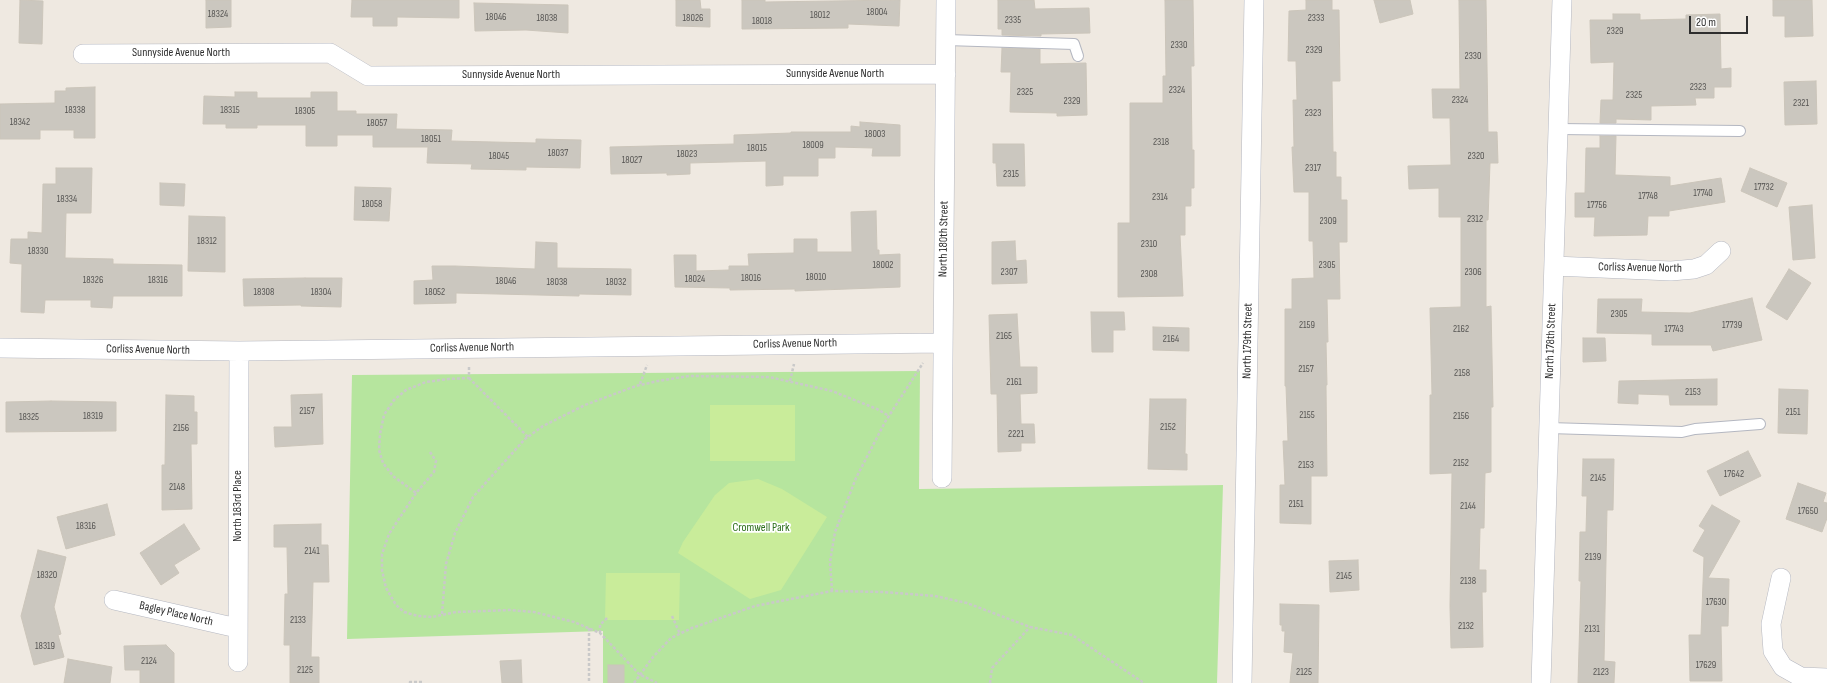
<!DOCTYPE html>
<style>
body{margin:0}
#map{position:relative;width:1827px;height:683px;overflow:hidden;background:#efe9e1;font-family:"Sofia Sans Condensed",sans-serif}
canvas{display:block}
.scale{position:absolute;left:1689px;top:16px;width:59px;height:18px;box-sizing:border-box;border:2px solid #2e2e2e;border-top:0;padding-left:5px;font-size:12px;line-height:14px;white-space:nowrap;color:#2e2e2e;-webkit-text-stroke:3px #fff;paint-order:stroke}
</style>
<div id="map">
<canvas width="1827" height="683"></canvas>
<div class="scale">20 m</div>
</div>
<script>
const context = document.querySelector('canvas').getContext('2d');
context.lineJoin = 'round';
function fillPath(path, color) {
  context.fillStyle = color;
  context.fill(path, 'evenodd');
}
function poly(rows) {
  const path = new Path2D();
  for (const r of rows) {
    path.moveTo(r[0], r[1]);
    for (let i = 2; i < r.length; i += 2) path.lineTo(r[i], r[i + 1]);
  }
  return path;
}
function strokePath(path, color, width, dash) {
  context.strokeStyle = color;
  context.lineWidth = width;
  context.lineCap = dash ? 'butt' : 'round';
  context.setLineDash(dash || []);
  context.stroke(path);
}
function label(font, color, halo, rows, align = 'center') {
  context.font = font + ' "Sofia Sans Condensed",sans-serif';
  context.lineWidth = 3.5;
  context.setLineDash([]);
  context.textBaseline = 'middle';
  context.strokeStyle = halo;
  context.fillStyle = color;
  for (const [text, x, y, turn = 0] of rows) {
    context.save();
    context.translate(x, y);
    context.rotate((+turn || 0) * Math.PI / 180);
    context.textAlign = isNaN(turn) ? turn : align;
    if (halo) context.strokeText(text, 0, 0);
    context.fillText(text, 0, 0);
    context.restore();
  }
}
fillPath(poly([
 [920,371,919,489,1223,485,1217,683,603,683,603,631,347,639,352,375]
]), '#b6e59e');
fillPath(poly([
 [710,405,795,405,795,461,710,461],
 [758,479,782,489,827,517,781,590,750,599,678,553,683,542,715,495,729,483],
 [606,573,680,573,679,620,605,620]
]), '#c9ec9a');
const building = poly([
 [20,0,43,1,42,44,19,43,20,0],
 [206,0,231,0,231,27,206,28,206,0],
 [352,0,459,0,459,18,397,17,397,26,373,26,373,17,351,17,352,0],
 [676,0,700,0,701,9,710,9,710,27,676,26,676,0],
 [742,0,765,0,765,2,900,0,899,26,848,24,848,28,742,29,742,0],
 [998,0,1034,0,1035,9,1089,8,1090,33,1041,34,1041,36,1002,35,1002,29,998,29,998,0],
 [1165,0,1193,0,1194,66,1191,66,1192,150,1194,150,1194,188,1191,188,1191,206,1185,206,1185,235,1180,235,1183,296,1118,297,1118,223,1130,223,1130,103,1163,103,1163,76,1166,76,1165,0],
 [1306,0,1332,0,1332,10,1339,10,1340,81,1332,81,1333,152,1336,152,1336,177,1341,177,1341,200,1347,200,1347,242,1339,242,1340,299,1327,299,1328,342,1326,342,1327,385,1326,385,1327,476,1311,476,1311,524,1280,523,1280,485,1285,485,1283,441,1288,441,1286,386,1285,386,1285,309,1292,309,1292,279,1314,278,1313,241,1309,241,1309,192,1294,192,1292,147,1294,147,1293,100,1297,100,1296,61,1288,61,1289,11,1306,10,1306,0],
 [1374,0,1410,0,1413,14,1380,23,1374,0],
 [1459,0,1486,0,1488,132,1497,132,1498,163,1490,163,1488,220,1486,220,1486,307,1491,306,1493,407,1491,407,1491,472,1485,473,1484,528,1480,528,1479,570,1486,570,1486,592,1482,592,1483,647,1451,648,1450,606,1452,473,1430,474,1430,395,1432,395,1430,308,1461,307,1461,217,1439,217,1439,188,1409,189,1408,166,1451,165,1450,118,1433,118,1432,89,1460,89,1459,0],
 [1773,0,1812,0,1813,36,1785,37,1785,16,1773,16,1773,0],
 [474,3,568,5,568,33,526,30,475,31,474,3],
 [1613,14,1640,14,1640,20,1686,19,1686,15,1720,14,1721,69,1731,68,1731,87,1714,87,1714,98,1695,98,1696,105,1651,106,1651,120,1616,119,1616,123,1600,123,1601,100,1613,100,1614,62,1591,63,1590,20,1613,20,1613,14],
 [1002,48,1040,49,1040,64,1086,63,1087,115,1057,116,1057,113,1010,112,1011,72,1001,72,1002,48],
 [1816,81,1817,124,1785,125,1784,82,1816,81],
 [95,87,95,138,74,138,74,130,40,130,40,139,0,139,0,104,55,103,55,91,66,91,66,88,95,87],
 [235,92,257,92,257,98,311,98,311,92,337,92,337,111,356,111,356,114,397,114,396,129,452,130,451,141,536,143,536,139,581,140,580,168,526,167,526,170,471,169,472,164,427,163,428,147,373,147,373,135,337,135,337,146,306,146,306,125,257,125,257,128,226,128,226,124,203,124,204,96,235,97,235,92],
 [860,122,900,125,900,156,872,156,873,148,835,147,835,158,818,158,818,176,783,176,783,185,766,186,766,161,690,163,690,174,667,175,667,173,611,174,610,147,734,144,734,135,791,133,791,132,851,132,851,126,860,127,860,122],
 [1600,136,1616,136,1615,175,1670,177,1670,186,1721,178,1725,202,1669,211,1669,216,1648,216,1647,235,1594,236,1595,217,1575,217,1575,193,1585,193,1586,148,1600,148,1600,136],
 [993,144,1024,144,1025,186,997,186,996,163,993,163,993,144],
 [56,168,92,168,91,213,66,213,65,258,113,259,113,264,182,265,182,296,113,296,112,308,91,307,91,300,45,300,44,313,21,312,22,264,10,263,11,239,28,239,28,232,42,233,43,184,56,184,56,168],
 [1750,168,1787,183,1777,207,1741,191,1750,168],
 [160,183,185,184,184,206,160,205,160,183],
 [355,187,391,188,389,221,354,220,355,187],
 [1812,205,1815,258,1793,260,1789,207,1812,205],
 [876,211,877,250,879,250,879,255,900,254,900,287,795,291,795,289,730,290,730,288,675,287,674,255,696,255,696,271,729,270,729,266,749,266,748,254,794,253,794,239,817,239,817,252,852,252,851,212,876,211],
 [189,216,225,217,225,272,188,271,189,216],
 [1015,241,1016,261,1026,260,1027,283,992,284,992,242,1015,241],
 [536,242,557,243,557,268,631,269,631,295,579,294,579,296,456,293,456,303,414,304,414,281,433,280,432,266,455,266,535,269,536,242],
 [1789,269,1811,283,1787,320,1766,307,1789,269],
 [305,278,342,278,341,307,301,306,301,305,244,306,243,279,305,278],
 [1752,298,1762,340,1713,351,1711,345,1652,345,1652,334,1597,333,1598,299,1642,299,1641,312,1690,313,1752,298],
 [1091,312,1124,312,1125,330,1113,330,1113,352,1092,352,1091,312],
 [1017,314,1020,367,1037,367,1037,393,1020,394,1021,424,1034,424,1035,443,1021,443,1021,451,998,452,997,394,991,394,989,315,1017,314],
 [1153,327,1189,328,1189,351,1153,350,1153,327],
 [1583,338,1605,338,1606,361,1583,362,1583,338],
 [1717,379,1717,405,1670,405,1669,395,1638,394,1638,404,1618,403,1619,381,1717,379],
 [1779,389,1808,390,1807,434,1778,433,1779,389],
 [322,394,323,444,275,447,274,427,292,427,291,395,322,394],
 [166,395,194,396,194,412,197,412,197,444,191,444,192,509,162,510,162,465,165,465,166,395],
 [1150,399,1186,399,1185,454,1187,454,1187,470,1148,469,1150,399],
 [51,401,116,402,116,431,6,432,6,402,51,401],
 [1748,451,1761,476,1720,496,1707,471,1748,451],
 [1583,459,1614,459,1613,510,1607,510,1604,661,1615,662,1614,683,1578,683,1581,581,1579,581,1580,532,1586,532,1587,496,1582,496,1583,459],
 [1798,483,1826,493,1823,502,1827,503,1827,518,1822,532,1786,519,1798,483],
 [107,504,115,535,66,549,57,517,107,504],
 [1712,505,1740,521,1708,578,1729,579,1728,626,1721,626,1722,681,1690,681,1689,635,1701,635,1704,557,1693,551,1705,530,1699,526,1712,505],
 [184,524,200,549,174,565,179,573,161,585,140,553,184,524],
 [321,524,321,545,328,545,329,582,313,582,311,657,319,657,319,683,290,683,290,645,284,645,285,594,288,594,287,547,274,547,274,525,321,524],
 [38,550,66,557,54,607,61,634,58,635,64,657,34,665,21,616,38,550],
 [1358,560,1359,590,1330,592,1329,561,1358,560],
 [1280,604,1319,605,1318,683,1290,683,1293,653,1284,652,1285,631,1282,631,1282,625,1280,625,1280,604],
 [166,645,174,653,174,683,140,683,140,670,125,670,124,646,166,645],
 [68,659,112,667,110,683,64,683,68,659],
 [521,660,522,683,502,683,500,661,521,660],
 [608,665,624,665,624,683,608,683,608,665]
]);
fillPath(building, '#cbc7bf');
strokePath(building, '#cbc5ba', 1);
const service = poly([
 [946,40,1074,44,1078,56],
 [1558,129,1740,131],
 [1549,428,1682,432,1695,429,1760,424]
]);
const minor = poly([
 [83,54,330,53,368,76,946,74],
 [1554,266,1671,271,1694,269,1706,265,1721,251],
 [0,348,239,351,943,343],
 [942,478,946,0],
 [1781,578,1771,624,1773,651,1783,667,1801,677,1827,678],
 [114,600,237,628],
 [238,662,239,351],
 [1242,683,1254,0],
 [1541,683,1562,0]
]);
strokePath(service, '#b4b7c1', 12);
strokePath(minor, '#b4b7c1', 20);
strokePath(poly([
 [469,378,528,437],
 [790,381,794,364],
 [640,384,647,365],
 [430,452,436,461,434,472,416,493,393,476,383,463,379,450,380,434,384,415,394,400,406,390,426,382,448,379,469,378,469,366],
 [416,493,389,534,382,554,382,570,386,588,396,605,404,612,418,616,432,617,456,612,510,610,534,612,574,622,600,633,639,674,657,683],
 [832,591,830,562,835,532,856,478,885,422,923,363],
 [442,614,446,564,455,533,473,497,525,439,543,426,585,405,636,386,658,381,689,376,769,377,832,391,877,409,889,416],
 [672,616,680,634],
 [589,628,589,683],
 [600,633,600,625,608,617],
 [410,683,410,682,423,682],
 [634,683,653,657,671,638,692,628,755,606,832,591,883,592,935,596,967,603,1030,627,1072,635,1144,683],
 [990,683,992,668,1030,627]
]), '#c9c9c9', 2.5, [3, 2]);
strokePath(service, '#fff', 10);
strokePath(minor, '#fff', 19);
label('10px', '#555452', null, [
 ["18004",877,12],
 ["18324",218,14],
 ["18012",820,15],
 ["18046",496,17],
 ["18038",547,18],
 ["18026",693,18],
 ["2333",1316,18],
 ["2335",1013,20],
 ["18018",762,21],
 ["2329",1615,31],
 ["2330",1179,45],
 ["2329",1314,50],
 ["2330",1473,56],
 ["2323",1698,87],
 ["2324",1177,90],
 ["2325",1025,92],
 ["2325",1634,95],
 ["2324",1460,100],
 ["2329",1072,101],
 ["2321",1801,103],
 ["18338",75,110],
 ["18315",230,110],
 ["18305",305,111],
 ["2323",1313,113],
 ["18342",20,122],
 ["18057",377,123],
 ["18003",875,134],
 ["18051",431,139],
 ["2318",1161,142],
 ["18009",813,145],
 ["18015",757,148],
 ["18037",558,153],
 ["18023",687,154],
 ["18045",499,156],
 ["2320",1476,156],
 ["18027",632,160],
 ["2317",1313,168],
 ["2315",1011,174],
 ["17732",1764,187],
 ["17740",1703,193],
 ["17748",1648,196],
 ["2314",1160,197],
 ["18334",67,199],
 ["18058",372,204],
 ["17756",1597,205],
 ["2312",1475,219],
 ["2309",1328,221],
 ["18312",207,241],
 ["2310",1149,244],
 ["18330",38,251],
 ["18002",883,265],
 ["2305",1327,265],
 ["2307",1009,272],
 ["2306",1473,272],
 ["2308",1149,274],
 ["18010",816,277],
 ["18016",751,278],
 ["18024",695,279],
 ["18326",93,280],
 ["18316",158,280],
 ["18046",506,281],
 ["18038",557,282],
 ["18032",616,282],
 ["18308",264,292],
 ["18304",321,292],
 ["18052",435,292],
 ["2305",1619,314],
 ["2159",1307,325],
 ["17739",1732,325],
 ["2162",1461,329],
 ["17743",1674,329],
 ["2165",1004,336],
 ["2164",1171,339],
 ["2157",1306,369],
 ["2158",1462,373],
 ["2161",1014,382],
 ["2153",1693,392],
 ["2157",307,411],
 ["2151",1793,412],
 ["2155",1307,415],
 ["18319",93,416],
 ["2156",1461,416],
 ["18325",29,417],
 ["2152",1168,427],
 ["2156",181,428],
 ["2221",1016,434],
 ["2152",1461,463],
 ["2153",1306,465],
 ["17642",1734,474],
 ["2145",1598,478],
 ["2148",177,487],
 ["2151",1296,504],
 ["2144",1468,506],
 ["17650",1808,511],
 ["18316",86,526],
 ["2141",312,551],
 ["2139",1593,557],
 ["18320",47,575],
 ["2145",1344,576],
 ["2138",1468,581],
 ["17630",1716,602],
 ["2133",298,620],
 ["2132",1466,626],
 ["2131",1592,629],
 ["18319",45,646],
 ["2124",149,661],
 ["17629",1706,665],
 ["2125",305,670],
 ["2125",1304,672],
 ["2123",1601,672]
]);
label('12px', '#2e2e2e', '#fff', [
 ["Sunnyside Avenue North",181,53],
 ["Sunnyside Avenue North",835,74],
 ["Sunnyside Avenue North",511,75],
 ["North 180th Street",944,239,-89],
 ["Corliss Avenue North",1640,268,1],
 ["North 179th Street",1248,341,-89],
 ["North 178th Street",1551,341,-88],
 ["Corliss Avenue North",795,344,-1],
 ["Corliss Avenue North",472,348,-1],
 ["Corliss Avenue North",148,350,1],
 ["North 183rd Place",238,506,-90],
 ["Bagley Place North",176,614,13]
]);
label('12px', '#2c6e1b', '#fff', [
 ["Cromwell Park",761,528]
]);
</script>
